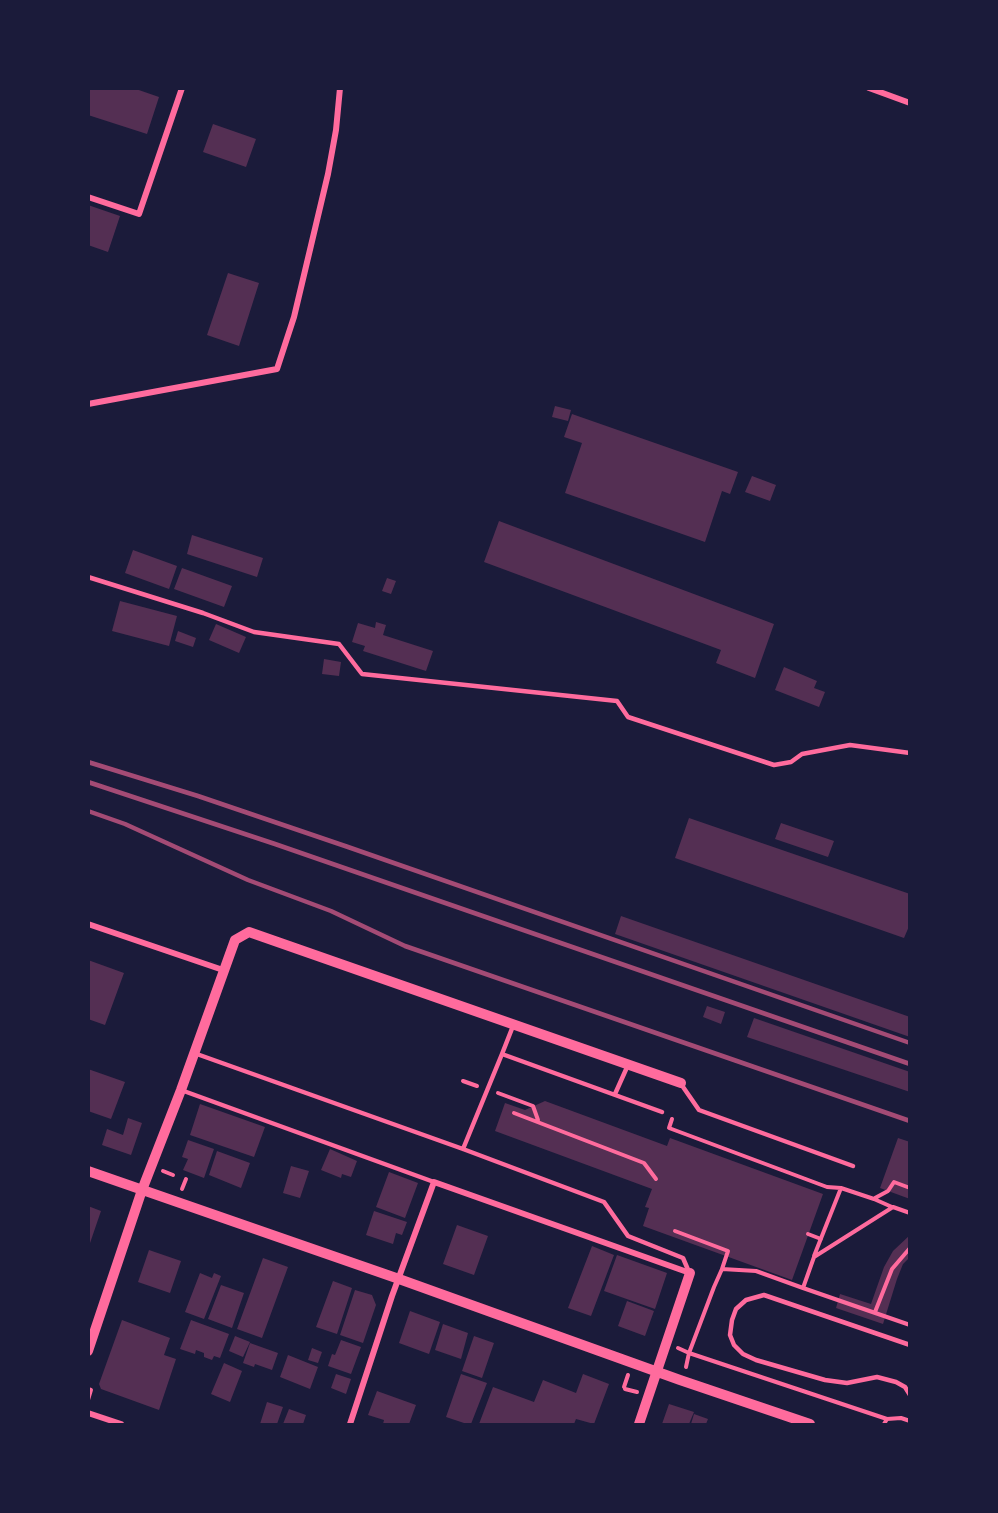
<!DOCTYPE html>
<style>
body{margin:0}
#map{position:relative;width:998px;height:1513px;overflow:hidden;background:#1b1b3a;font-family:Arial,sans-serif}
canvas{display:block}
.frame{position:absolute;inset:0;border:90px solid #1b1b3a;pointer-events:none}
</style>
<div id="map">
<canvas width="998" height="1513"></canvas>
<div class="frame"></div>
</div>
<script>
const context = document.querySelector('canvas').getContext('2d');
context.lineJoin = 'round';
function fillPath(path, color) {
  context.fillStyle = color;
  context.fill(path, 'evenodd');
}
function poly(rows) {
  const path = new Path2D();
  for (const r of rows) {
    path.moveTo(r[0], r[1]);
    for (let i = 2; i < r.length; i += 2) path.lineTo(r[i], r[i + 1]);
  }
  return path;
}
function strokePath(path, color, width, dash) {
  context.strokeStyle = color;
  context.lineWidth = width;
  context.lineCap = dash ? 'butt' : 'round';
  context.setLineDash(dash || []);
  context.stroke(path);
}
fillPath(poly([
 [88,88,133,88,159,97,147,134,88,115],
 [213,124,256,139,246,167,203,152],
 [88,205,120,216,108,252,88,245],
 [228,273,259,283,239,346,207,335],
 [555,406,571,410,568,421,552,417],
 [572,414,738,472,730,494,722,491,705,542,565,493,582,443,564,437],
 [752,476,776,485,770,501,745,492],
 [499,521,774,624,755,678,716,663,721,650,484,562],
 [192,535,263,558,257,577,187,554],
 [133,550,177,566,169,589,125,573],
 [182,568,232,586,224,607,174,589],
 [387,578,396,581,391,594,382,591],
 [120,601,177,616,169,646,112,631],
 [376,622,386,625,383,635,433,651,426,671,363,651,365,646,352,642,358,623,375,628],
 [216,624,246,637,239,653,209,640],
 [178,631,196,638,193,647,175,641],
 [324,659,341,662,339,676,322,674],
 [784,667,817,681,814,688,825,692,819,707,775,690],
 [689,818,910,894,910,924,904,938,675,858],
 [781,823,834,841,828,857,775,839],
 [621,916,910,1017,910,1037,615,934],
 [88,960,124,973,105,1025,88,1019],
 [707,1006,725,1012,721,1024,703,1017],
 [754,1018,910,1072,910,1092,747,1037],
 [88,1069,125,1082,111,1119,88,1111],
 [545,1101,667,1146,670,1138,823,1194,792,1280,643,1226,649,1208,645,1207,652,1189,495,1131,505,1103,525,1110],
 [200,1104,265,1127,254,1157,190,1135],
 [128,1118,142,1123,131,1155,102,1145,107,1129,123,1135],
 [898,1138,910,1142,910,1199,880,1188],
 [188,1140,214,1149,204,1178,183,1170,188,1159,182,1157],
 [330,1149,357,1161,351,1177,342,1174,341,1178,321,1170],
 [217,1151,250,1163,241,1188,209,1175],
 [291,1166,309,1171,300,1198,283,1193],
 [389,1172,418,1183,405,1218,376,1207],
 [88,1206,101,1211,89,1246,88,1246],
 [374,1211,407,1222,402,1235,396,1233,393,1244,366,1235],
 [457,1225,488,1236,474,1275,443,1264],
 [910,1235,910,1257,903,1264,897,1279,883,1324,836,1308,840,1294,871,1304,884,1267,893,1251],
 [592,1246,614,1255,591,1316,568,1308],
 [149,1250,181,1261,170,1293,138,1282],
 [617,1255,667,1273,655,1309,604,1291],
 [263,1258,288,1267,262,1338,237,1329],
 [200,1273,212,1278,214,1273,221,1276,204,1319,185,1312],
 [333,1281,352,1288,337,1334,316,1327],
 [221,1285,244,1293,232,1328,208,1319],
 [355,1290,372,1295,376,1305,363,1343,340,1335],
 [627,1301,654,1311,645,1336,618,1326],
 [410,1311,440,1322,429,1354,399,1343],
 [122,1320,170,1338,164,1355,176,1359,159,1410,101,1389,99,1384],
 [191,1320,229,1334,220,1358,214,1356,212,1360,204,1357,204,1353,196,1350,195,1354,180,1349],
 [443,1324,468,1333,461,1359,435,1350],
 [235,1336,250,1342,243,1357,229,1351],
 [474,1336,494,1343,482,1378,462,1371],
 [341,1340,361,1347,351,1374,328,1366,332,1354,335,1355],
 [250,1343,278,1353,272,1370,255,1364,254,1367,243,1363],
 [312,1348,322,1352,318,1363,308,1360],
 [288,1355,318,1367,310,1389,280,1377],
 [224,1363,242,1371,230,1402,211,1394],
 [336,1374,351,1379,346,1394,331,1388],
 [461,1374,487,1383,471,1424,467,1424,446,1417],
 [583,1374,609,1384,594,1424,576,1419,574,1424,479,1424,493,1387,534,1402,543,1380,576,1393],
 [377,1391,416,1405,409,1424,383,1424,384,1420,368,1415],
 [267,1402,283,1407,277,1424,260,1424],
 [669,1404,694,1412,689,1424,662,1424],
 [289,1409,306,1415,303,1424,283,1424],
 [694,1414,708,1419,706,1424,691,1424]
]), '#542f53');
strokePath(poly([
 [463,1081,477,1086],
 [498,1093,533,1106,538,1120],
 [514,1113,644,1163,656,1179],
 [672,1119,669,1128,827,1187,841,1188],
 [163,1171,173,1175],
 [182,1189,186,1179],
 [875,1198,888,1191,894,1182,910,1188],
 [910,1213,893,1207,814,1257,803,1288,756,1271,722,1269,714,1287,689,1353,887,1419,901,1418,910,1421],
 [675,1231,728,1251,722,1269],
 [808,1234,821,1239],
 [814,1256,841,1188,874,1199,892,1207],
 [803,1288,910,1325],
 [875,1312,892,1269,910,1248],
 [678,1348,689,1353,686,1367],
 [624,1387,628,1375],
 [88,1389,91,1390,88,1400],
 [625,1389,637,1392],
 [884,1424,887,1419]
]), '#ff6b9d', 4);
strokePath(poly([
 [88,577,203,613,254,632,339,644,362,674,617,701,628,717,774,765,791,762,802,754,850,745,910,753],
 [194,1053,463,1149,604,1202,628,1236,683,1258,689,1272],
 [502,1054,513,1026],
 [681,1084,699,1110,853,1166],
 [181,1090,434,1182],
 [615,1094,628,1065],
 [463,1149,502,1054,662,1112],
 [910,1345,764,1295,746,1300,736,1309,732,1320,730,1335,734,1345,743,1354,756,1360,825,1380,847,1383,877,1377,896,1382,905,1387,910,1395]
]), '#ff6b9d', 4.5);
strokePath(poly([
 [869,88,910,103],
 [88,197,139,214,182,88],
 [88,404,277,369,294,317,328,174,336,130,340,88],
 [88,924,223,970],
 [88,1413,121,1424],
 [350,1424,392,1296,434,1182,690,1273]
]), '#ff6b9d', 6);
strokePath(poly([
 [88,1171,399,1279,680,1380,810,1424],
 [88,1351,142,1190,181,1090,235,940,249,932,681,1083],
 [639,1424,690,1273]
]), '#ff6b9d', 10);
strokePath(poly([
 [88,762,198,796,348,847,910,1043],
 [88,782,275,844,910,1064],
 [88,811,125,824,248,880,331,911,405,946,910,1121]
]), '#a44b75', 4.5);
</script>
